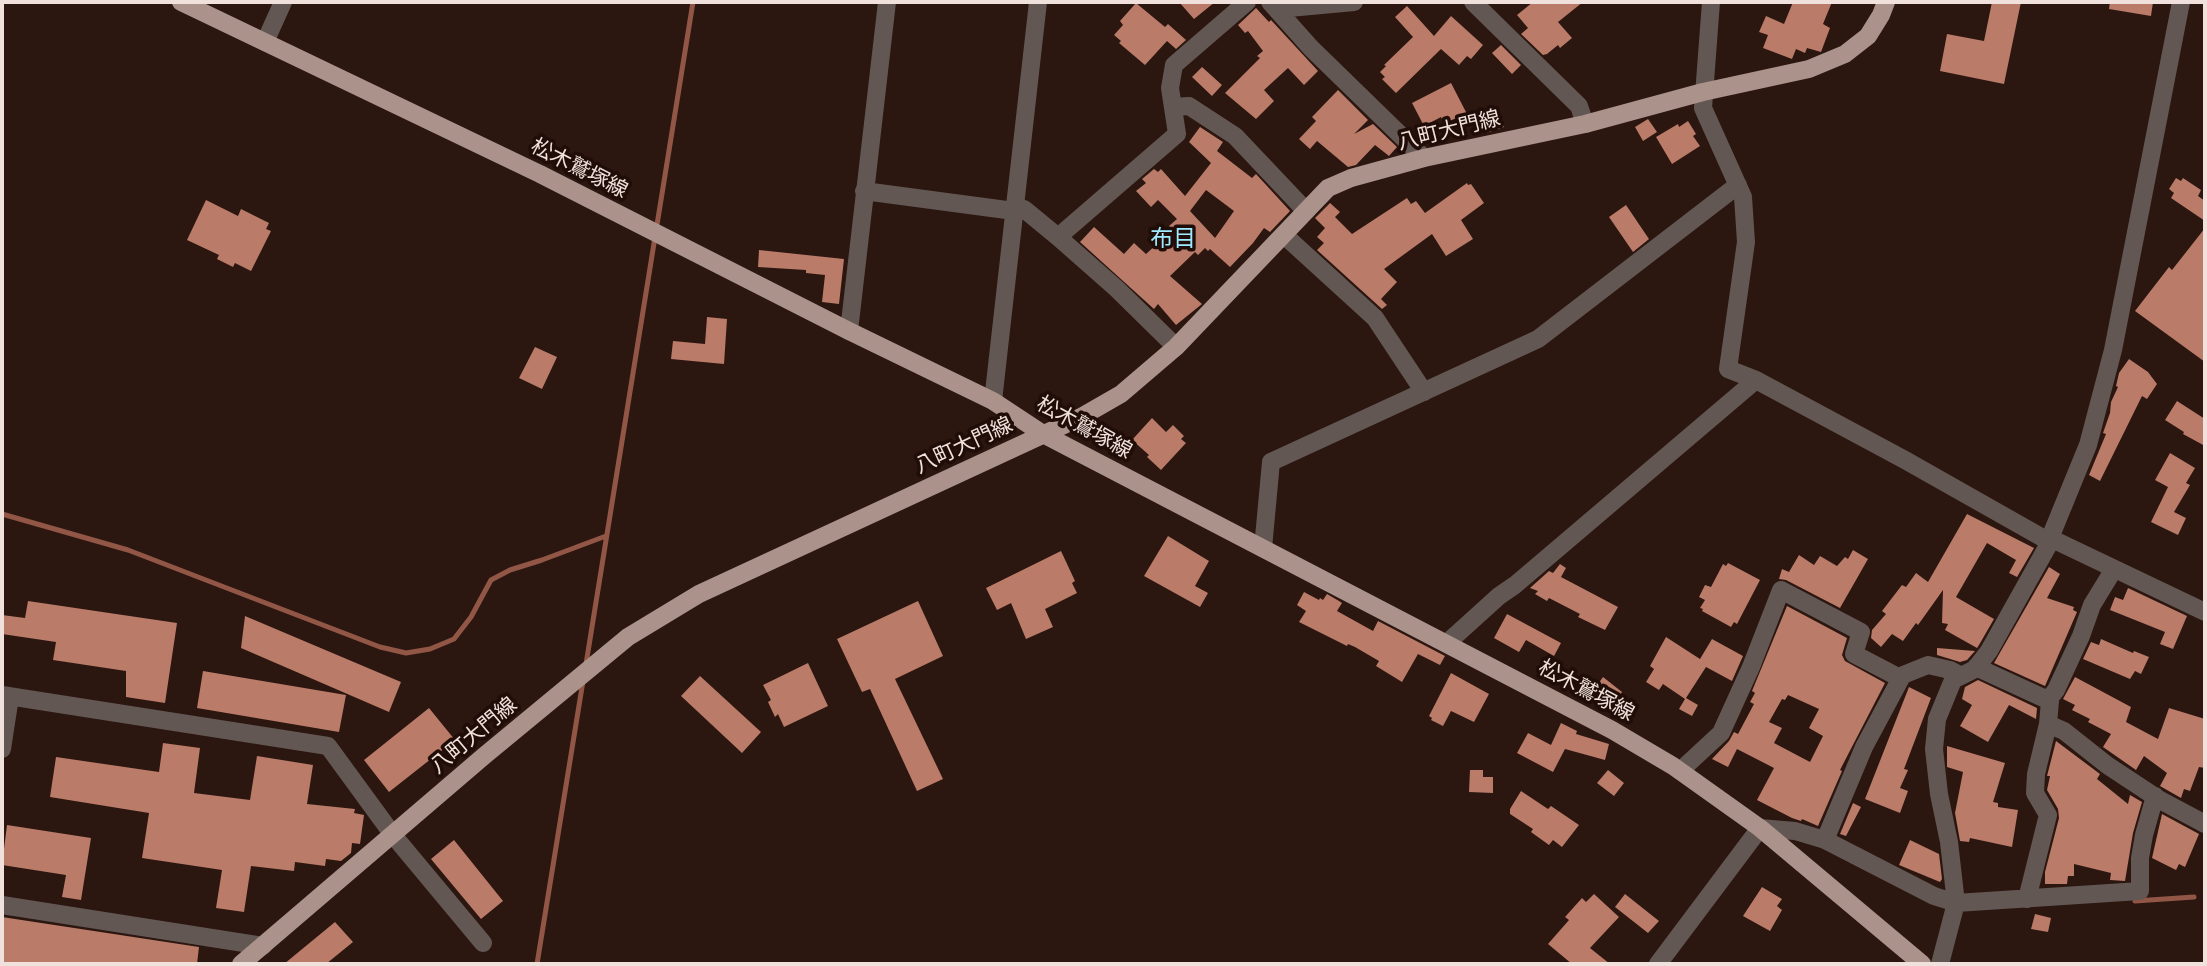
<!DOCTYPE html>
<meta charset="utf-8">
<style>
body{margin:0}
#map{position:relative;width:2207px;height:966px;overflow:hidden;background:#2b1610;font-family:"Fira Sans Condensed",sans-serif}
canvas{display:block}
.frame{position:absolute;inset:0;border:4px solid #f0e1dc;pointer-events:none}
</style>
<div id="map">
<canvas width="2207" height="966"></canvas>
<div class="frame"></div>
</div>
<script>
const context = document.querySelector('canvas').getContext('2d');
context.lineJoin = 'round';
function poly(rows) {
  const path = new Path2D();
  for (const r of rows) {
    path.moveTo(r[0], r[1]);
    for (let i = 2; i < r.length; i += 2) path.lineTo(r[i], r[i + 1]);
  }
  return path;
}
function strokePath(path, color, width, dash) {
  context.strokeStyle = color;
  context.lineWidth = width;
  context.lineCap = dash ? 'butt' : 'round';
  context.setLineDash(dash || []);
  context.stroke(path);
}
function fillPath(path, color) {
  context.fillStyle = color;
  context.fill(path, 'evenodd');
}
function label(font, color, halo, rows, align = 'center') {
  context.font = font + ' "Fira Sans Condensed","Noto Sans JP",sans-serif';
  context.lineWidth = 7;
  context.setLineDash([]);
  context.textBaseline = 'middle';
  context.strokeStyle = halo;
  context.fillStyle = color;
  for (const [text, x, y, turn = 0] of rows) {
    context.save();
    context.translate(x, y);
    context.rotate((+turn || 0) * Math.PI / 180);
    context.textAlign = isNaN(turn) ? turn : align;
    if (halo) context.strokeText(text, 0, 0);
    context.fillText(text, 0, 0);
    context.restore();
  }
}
strokePath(poly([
 [2,514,128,550,380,647,406,653,430,649,454,639,471,617,491,580,510,570,542,560,606,536],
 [586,664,693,2],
 [2135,901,2194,897],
 [537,964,583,681]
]), '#915645', 5);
fillPath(poly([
 [1179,2,1215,2,1194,19],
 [1533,2,1583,2,1558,22,1572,38,1560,48,1558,45,1547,54,1543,55,1521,34,1528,28,1517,15],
 [1793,2,1832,2,1823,24,1830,28,1821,52,1807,48,1805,53,1796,49,1792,59,1763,48,1768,35,1759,32,1766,16,1784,24],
 [1992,2,2021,2,2004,84,1940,71,1947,34,1984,41],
 [2110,2,2153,2,2151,16,2109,9],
 [1136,3,1165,27,1168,24,1186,40,1176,49,1167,41,1145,65,1119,43,1121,41,1114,35,1123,25,1120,21],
 [1407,6,1434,36,1451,16,1483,45,1471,59,1467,56,1459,65,1441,49,1396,93,1382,79,1385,77,1380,72,1386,66,1384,65,1413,37,1395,17],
 [1256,8,1269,22,1271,20,1318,71,1304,85,1288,68,1264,90,1274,101,1256,119,1225,93,1260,58,1257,56,1263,51,1248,31,1245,33,1238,25],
 [1501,45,1521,65,1512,74,1492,53],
 [1202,67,1222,85,1212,96,1192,77],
 [1451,83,1467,114,1444,123,1441,117,1424,126,1412,103],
 [1338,90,1368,120,1354,134,1373,124,1397,147,1389,156,1375,145,1356,165,1348,167,1317,141,1310,149,1299,139,1316,121,1312,117],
 [1496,107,1504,127,1486,133,1478,114],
 [1648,119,1657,132,1643,141,1635,127],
 [1688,121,1696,134,1693,136,1700,146,1672,164,1656,137,1678,124,1679,127],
 [1200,127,1223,142,1217,151,1252,178,1256,174,1290,211,1270,232,1264,228,1253,243,1230,267,1210,249,1208,251,1205,248,1198,255,1195,252,1170,276,1202,304,1176,325,1158,304,1154,309,1080,242,1094,227,1124,254,1134,243,1146,254,1172,230,1169,226,1177,219,1158,200,1151,207,1136,191,1146,183,1142,179,1154,169,1158,172,1161,169,1185,196,1211,163,1189,142],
 [1206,190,1234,211,1215,238,1190,211],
 [2176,178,2181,181,2183,178,2201,190,2198,196,2205,201,2205,221,2171,198,2174,193,2169,189],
 [1467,183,1468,185,1471,184,1484,203,1461,220,1473,239,1446,256,1432,234,1384,269,1397,282,1381,299,1387,305,1382,309,1317,250,1324,243,1317,237,1325,228,1315,218,1330,203,1340,212,1335,217,1352,234,1407,198,1411,204,1416,201,1425,213],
 [206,200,238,216,241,209,269,223,266,229,271,231,251,271,235,263,233,267,217,259,219,255,187,240],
 [1626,205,1649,239,1633,252,1609,217],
 [2205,228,2205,362,2135,311,2169,267,2172,270],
 [759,250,844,259,839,304,822,302,825,275,806,273,806,270,758,267],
 [707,317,727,319,724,364,671,359,673,341,705,344],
 [535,347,557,357,542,389,519,378],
 [2129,359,2148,372,2157,384,2147,399,2142,396,2100,481,2089,475,2106,434,2103,433,2110,413,2111,402,2118,387,2116,386,2119,373],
 [2177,401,2205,419,2205,446,2183,434,2184,432,2165,420],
 [1152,418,1166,432,1173,425,1184,436,1181,439,1186,443,1161,470,1147,457,1149,455,1132,440],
 [2170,453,2195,468,2186,483,2190,485,2174,512,2186,518,2178,535,2151,522,2168,487,2155,480],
 [1967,514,2034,548,2017,577,2009,573,2016,560,1987,543,1956,597,1994,619,1979,645,1977,648,1945,630,1948,624,1942,623,1943,590,1918,625,1916,623,1903,641,1892,634,1881,647,1871,638,1872,630,1886,614,1882,611,1902,585,1906,587,1916,573,1928,582],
 [1168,536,1209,561,1195,586,1208,593,1200,607,1144,576],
 [1853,550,1868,559,1840,608,1786,580,1779,579,1782,569,1789,572,1799,555,1814,565,1820,556,1837,566,1845,557,1848,559],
 [1061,551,1075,581,1072,583,1077,593,1045,609,1053,627,1026,639,1011,603,997,610,986,588],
 [1728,563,1760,580,1737,624,1734,622,1731,627,1702,611,1703,609,1700,608,1705,600,1699,597,1705,585,1711,587,1723,564,1726,566],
 [1560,564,1566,568,1561,577,1618,607,1605,630,1578,617,1580,614,1549,598,1547,601,1535,594,1538,591,1530,588,1549,571,1553,573],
 [2049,567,2060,574,2047,598,2074,607,2073,610,2077,612,2045,686,1994,663],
 [2128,588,2187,616,2173,649,2160,644,2165,632,2110,610,2115,597,2123,600],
 [1304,592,1319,600,1320,598,1323,600,1327,594,1339,601,1342,603,1337,611,1373,631,1378,621,1445,656,1440,665,1418,654,1402,682,1376,666,1379,661,1355,647,1348,644,1347,646,1299,622,1306,611,1297,605],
 [28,601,177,623,165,703,126,697,126,671,53,660,56,642,2,634,2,615,25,618],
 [918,601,943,656,895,679,943,779,917,791,870,689,862,692,837,639],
 [1787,606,1847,638,1842,655,1845,661,1885,683,1840,770,1842,771,1818,826,1802,819,1801,821,1792,818,1757,800,1774,768,1737,749,1728,767,1712,759,1729,741,1734,732,1738,734,1754,704,1750,702,1755,693,1752,691],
 [1788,695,1819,709,1809,728,1823,736,1810,762,1774,743,1782,728,1769,722,1782,699,1785,700],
 [1507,614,1561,643,1554,656,1526,640,1519,652,1494,638],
 [245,616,401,682,389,712,241,648],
 [1666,637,1700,659,1712,639,1743,656,1732,681,1706,667,1686,698,1698,705,1692,716,1679,709,1685,699,1663,684,1659,690,1646,682,1654,669,1650,666],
 [2101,639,2133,653,2134,651,2149,657,2141,674,2135,671,2130,679,2083,659,2091,642,2099,645],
 [1937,648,1975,651,1967,660,1960,662,1937,655],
 [808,663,828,706,784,727,778,714,775,717,768,702,771,700,763,685],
 [203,671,346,695,339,732,197,708],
 [1451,673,1489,694,1474,722,1451,711,1443,726,1431,720,1432,718,1429,716],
 [700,676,761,732,742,753,681,696],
 [1603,677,1622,692,1611,709,1591,694],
 [2075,677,2131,707,2126,722,2158,739,2169,708,2205,719,2205,768,2199,767,2190,791,2184,789,2181,798,2160,786,2167,773,2144,756,2136,770,2103,747,2111,734,2088,722,2090,719,2072,710,2075,705,2063,699],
 [1978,680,2037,708,2036,719,2009,705,1988,742,1960,726,1972,705,1962,699,1965,687],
 [1909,687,1931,698,1904,769,1908,770,1900,788,1908,791,1900,813,1865,799],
 [429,708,455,740,389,792,364,760],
 [1561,723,1577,731,1576,734,1609,744,1605,760,1565,749,1553,772,1517,753,1528,733,1551,745],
 [2056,741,2100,774,2097,779,2128,804,2130,795,2142,802,2133,833,2125,881,2110,880,2111,873,2074,864,2074,876,2068,876,2067,884,2045,884,2045,872,2059,818,2058,809,2047,790,2050,776,2047,776],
 [163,743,200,748,194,793,250,800,257,756,313,765,307,804,355,809,354,813,364,815,360,844,352,843,351,853,341,861,326,859,325,866,295,862,294,871,251,866,244,912,216,908,222,870,142,858,149,813,50,797,56,757,159,772],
 [1947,746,2005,763,1993,802,1998,803,1998,807,2018,810,2012,847,1970,838,1969,842,1960,841,1955,813,1963,772,1947,767],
 [1470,770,1483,770,1483,777,1493,777,1493,793,1469,792],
 [1608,770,1624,783,1614,796,1597,783],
 [1521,791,1548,809,1551,806,1579,825,1562,847,1553,840,1549,845,1531,832,1533,829,1510,814,1510,809],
 [1853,803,1861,807,1846,836,1840,834],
 [2162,814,2199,834,2185,867,2179,864,2176,870,2152,858],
 [7,825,91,838,81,900,62,897,66,875,2,865],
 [454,840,503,901,481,919,431,859],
 [1910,840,1939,854,1942,879,1940,882,1899,865],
 [1762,887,1782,899,1777,906,1782,910,1770,931,1743,916],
 [1594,894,1619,917,1590,948,1610,964,1572,964,1548,944,1569,920,1565,917,1582,898,1586,902],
 [1625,894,1659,921,1648,933,1615,907],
 [2035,914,2051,918,2048,932,2031,929],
 [2,917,199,947,197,964,2,964],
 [335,922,353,942,326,964,284,964]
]), '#ba7b69');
strokePath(poly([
 [1270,2,1311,48,1424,158],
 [1473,2,1579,106,1585,124],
 [1711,2,1703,108,1743,197,1746,242,1728,369,1756,380,1905,460,2050,542],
 [1278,9,1354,2],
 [265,42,283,2],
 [1173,107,1189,106,1235,136,1306,211],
 [864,191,1014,211],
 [1015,207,1024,209,1058,237],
 [1284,235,1375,318,1424,392],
 [849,331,887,2],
 [1176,347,1117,289,1058,237,1177,134,1170,88,1174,65,1247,2],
 [993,401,1038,2],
 [2050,538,2205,612],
 [1263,548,1271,462,1538,339,1738,185],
 [1447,643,1499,596,1515,585,1756,380],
 [1976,667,2050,701,2048,724,2064,731,2107,765,2160,800,2205,824],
 [2,695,328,746,393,835,483,943],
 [2048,700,2056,690,2081,636,2092,605,2114,569],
 [2,749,10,697],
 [1680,771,1721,733,1751,667,1781,590,1861,632,1854,654,1898,677,1928,665,1950,670,1961,676],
 [1825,840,1864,747,1902,676],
 [2027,899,2048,815,2035,793,2036,774,2048,724],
 [2,905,263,946],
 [1658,964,1760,828,1795,831,1825,840,1934,896,1956,903,2140,891,2140,858,2144,835,2155,796],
 [1940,964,1956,903,1949,842,1939,794,1934,749,1937,719,1953,680,1975,669,1989,651,2050,542,2050,538,2088,445,2113,350,2181,2]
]), '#635754', 18);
strokePath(poly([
 [181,2,540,174,849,331,993,401,1043,434,1612,730,1673,766,1760,828,1922,964],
 [241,964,484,756,628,637,699,594,1081,417,1121,394,1176,347,1328,188,1351,178,1424,158,1585,124,1703,92,1809,69,1845,54,1868,36,1881,15,1886,2]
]), '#ab928b', 18);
label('21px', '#f0e1dc', '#210d08', [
 ["八町大門線",1449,131,-14],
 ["松木鷲塚線",579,169,27],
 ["松木鷲塚線",1084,428,29],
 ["八町大門線",964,446,-25],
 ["松木鷲塚線",1586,691,28],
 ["八町大門線",474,736,-40]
]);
label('23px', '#9eeaff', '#210d08', [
 ["布目",1173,240]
]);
</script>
